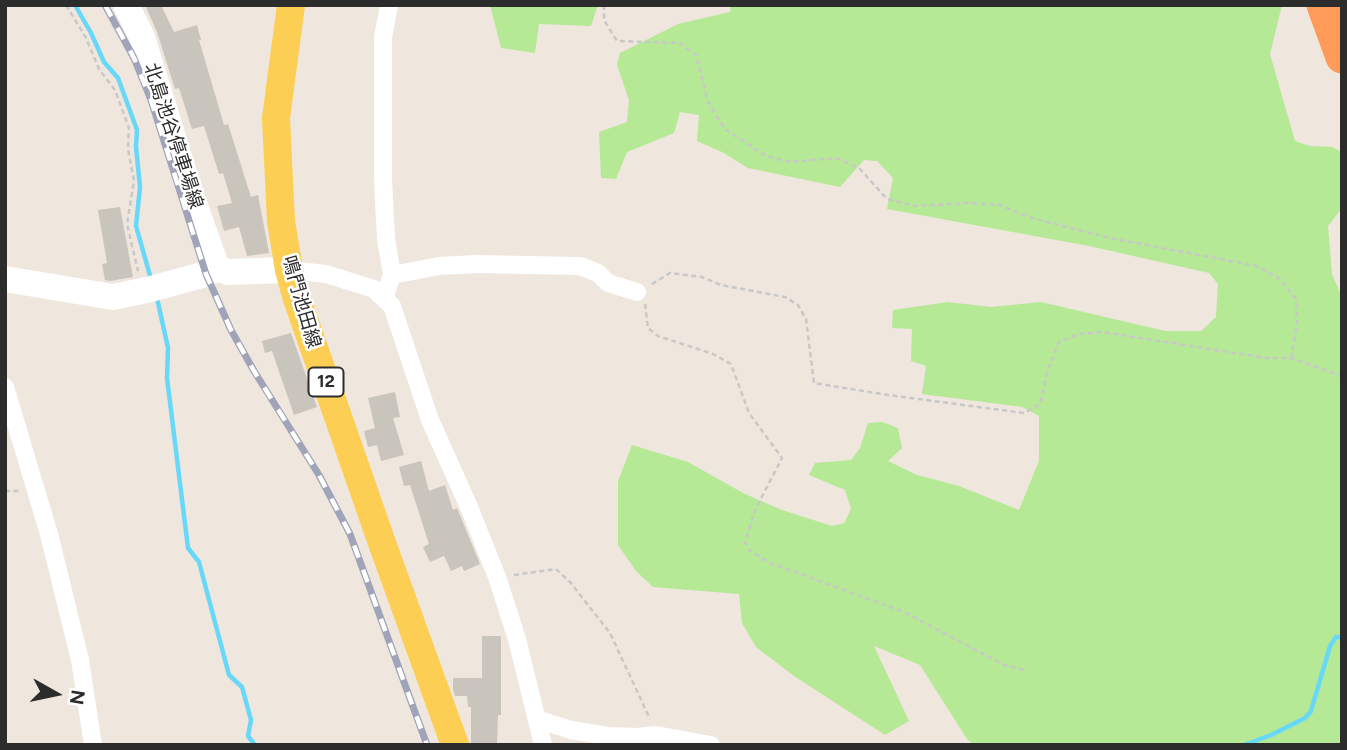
<!DOCTYPE html>
<meta charset="utf-8">
<style>
body{margin:0}
#map{position:relative;width:1347px;height:750px;overflow:hidden;background:#efe6dd;font-family:Figtree,sans-serif}
canvas{display:block}
.frame{position:absolute;inset:0;border:7px solid #2c2c2c;pointer-events:none}
.north{position:absolute;left:21px;top:659px;width:70px;height:70px;-webkit-text-stroke:5px #fff;paint-order:stroke;rotate:99deg;font-size:19px;font-weight:700;line-height:28px;text-align:center;color:#2c2c2c}
.north::after{content:'';display:block;margin:auto;width:24px;height:32px;background:#2c2c2c;clip-path:polygon(50% 0,100% 100%,50% 72%,0 100%)}
</style>
<div id="map">
<canvas width="1347" height="750"></canvas>
<div class="frame"></div>
<div class="north">N</div>
</div>
<script>
const context = document.querySelector('canvas').getContext('2d');
context.lineJoin = 'round';
function fillPath(path, color) {
  context.fillStyle = color;
  context.fill(path, 'evenodd');
}
function poly(rows) {
  const path = new Path2D();
  for (const r of rows) {
    path.moveTo(r[0], r[1]);
    for (let i = 2; i < r.length; i += 2) path.lineTo(r[i], r[i + 1]);
  }
  return path;
}
function strokePath(path, color, width, dash) {
  context.strokeStyle = color;
  context.lineWidth = width;
  context.lineCap = dash ? 'butt' : 'round';
  context.setLineDash(dash || []);
  context.stroke(path);
}
function label(font, color, halo, rows, align = 'center') {
  context.font = font + ' Figtree,"Noto Sans JP",sans-serif';
  context.lineWidth = 5;
  context.setLineDash([]);
  context.textBaseline = 'middle';
  context.strokeStyle = halo;
  context.fillStyle = color;
  for (const [text, x, y, turn = 0] of rows) {
    context.save();
    context.translate(x, y);
    context.rotate((+turn || 0) * Math.PI / 180);
    context.textAlign = isNaN(turn) ? turn : align;
    if (halo) context.strokeText(text, 0, 0);
    context.fillText(text, 0, 0);
    context.restore();
  }
}
fillPath(poly([
 [490,5,598,5,591,26,539,24,535,53,501,48],
 [731,5,1282,5,1270,54,1295,141,1310,146,1332,147,1342,152,1342,208,1328,226,1332,274,1342,297,1342,745,974,745,967,739,920,665,874,646,909,721,885,735,794,676,756,647,742,623,739,594,653,587,636,571,618,545,618,481,632,445,688,462,743,493,782,510,832,526,844,523,851,509,845,490,809,475,815,463,851,460,860,448,868,423,882,422,898,428,902,448,888,461,917,475,959,486,1019,510,1039,461,1039,416,1022,407,922,394,926,366,911,361,912,329,892,328,893,310,948,302,991,307,1041,302,1165,331,1201,331,1216,317,1218,284,1209,273,1089,246,887,209,893,178,877,161,864,160,840,187,748,168,722,152,697,141,699,115,680,112,674,133,627,152,616,179,601,178,599,132,627,122,629,100,617,65,620,53,678,24,730,12]
]), '#b5e995');
strokePath(poly([
 [75,5,91,33,104,62,118,78,137,130,136,147,140,187,136,226,151,279],
 [157,298,168,348,167,378,188,548,199,562,229,675,242,687,251,720,248,736,255,745],
 [1244,745,1271,735,1305,718,1311,711,1330,646,1336,637,1342,637]
]), '#68d8f9', 4.5);
fillPath(poly([
 [145,5,161,5,174,32,197,25,201,40,199,40,224,125,228,124,251,197,258,195,269,253,247,256,239,227,224,231,217,206,232,203,223,173,219,174,204,126,192,129,179,88,175,89,157,32],
 [120,207,133,277,110,281,105,280,102,264,107,263,98,210],
 [291,333,317,407,294,415,272,351,265,353,262,341],
 [395,392,400,417,393,418,404,455,381,461,377,445,368,447,364,431,375,428,368,398],
 [421,461,429,491,445,485,453,510,457,508,480,564,464,571,462,566,451,571,444,556,430,562,423,547,429,544,410,485,404,486,399,467],
 [482,636,501,636,501,715,498,715,497,745,471,745,471,707,468,707,467,696,455,696,453,690,453,678,482,678]
]), '#c9c5bc');
strokePath(poly([
 [66,5,86,38,99,69,115,90,129,128,128,149,134,181,127,224,138,271],
 [604,5,604,20,617,41,680,43,696,55,708,102,725,129,766,156,790,162,836,158,860,169,887,199,915,206,968,203,1000,205,1028,217,1110,238,1257,266,1280,279,1296,299,1297,324,1291,358],
 [652,284,670,273,702,277,721,285,785,297,798,305,806,319,814,383,888,395,1024,413,1040,404,1048,369,1059,342,1079,334,1102,332,1266,358,1291,358,1342,376],
 [645,304,648,328,658,336,713,354,731,364,749,413,782,458,755,510,745,542,750,551,770,563,904,612,1004,665,1024,670],
 [5,491,19,491],
 [514,575,556,569,570,582,610,633,650,719]
]), '#c8c8c8', 2.5, [5, 3.5]);
strokePath(poly([
 [289,270,326,274,374,289,392,306,430,420,469,507,497,577,517,639,543,745],
 [392,275,439,266,476,264,580,266,598,273,608,283,637,292],
 [385,296,392,275,386,239,383,181,383,37,389,5],
 [5,387,49,534,80,660,93,745],
 [537,719,571,730,608,736,636,737,656,735,711,745]
]), '#fff', 18);
strokePath(poly([
 [126,5,142,37,190,192,217,268,228,272,289,270],
 [5,279,113,297,147,290,206,274,217,268]
]), '#fff', 26);
strokePath(poly([
 [291,5,276,118,281,221,289,270,297,299,382,543,455,745]
]), '#fccf54', 28);
strokePath(poly([
 [1323,5,1342,57]
]), '#ff9a58', 33);
const rail = poly([
 [105,5,134,58,151,100,206,274,231,330,254,371,319,475,350,534,427,745]
]);
strokePath(rail, '#9fa4b8', 7);
strokePath(rail, '#fff', 4.5, [13]);
for (const [x, y, w] of [
 [326,382,35]
]) {
  const box = new Path2D();
  box.roundRect(x - w / 2, y - 14.5, w, 29, 5);
  context.fillStyle = '#fff';
  context.fill(box);
  strokePath(box, '#2c2c2c', 2);
}
label('bold 18px', '#2c2c2c', null, [
 ["12",326,382]
]);
label('19px', '#2c2c2c', '#fff', [
 ["北島池谷停車場線",173,136,72],
 ["鳴門池田線",301,302,74]
]);
</script>
